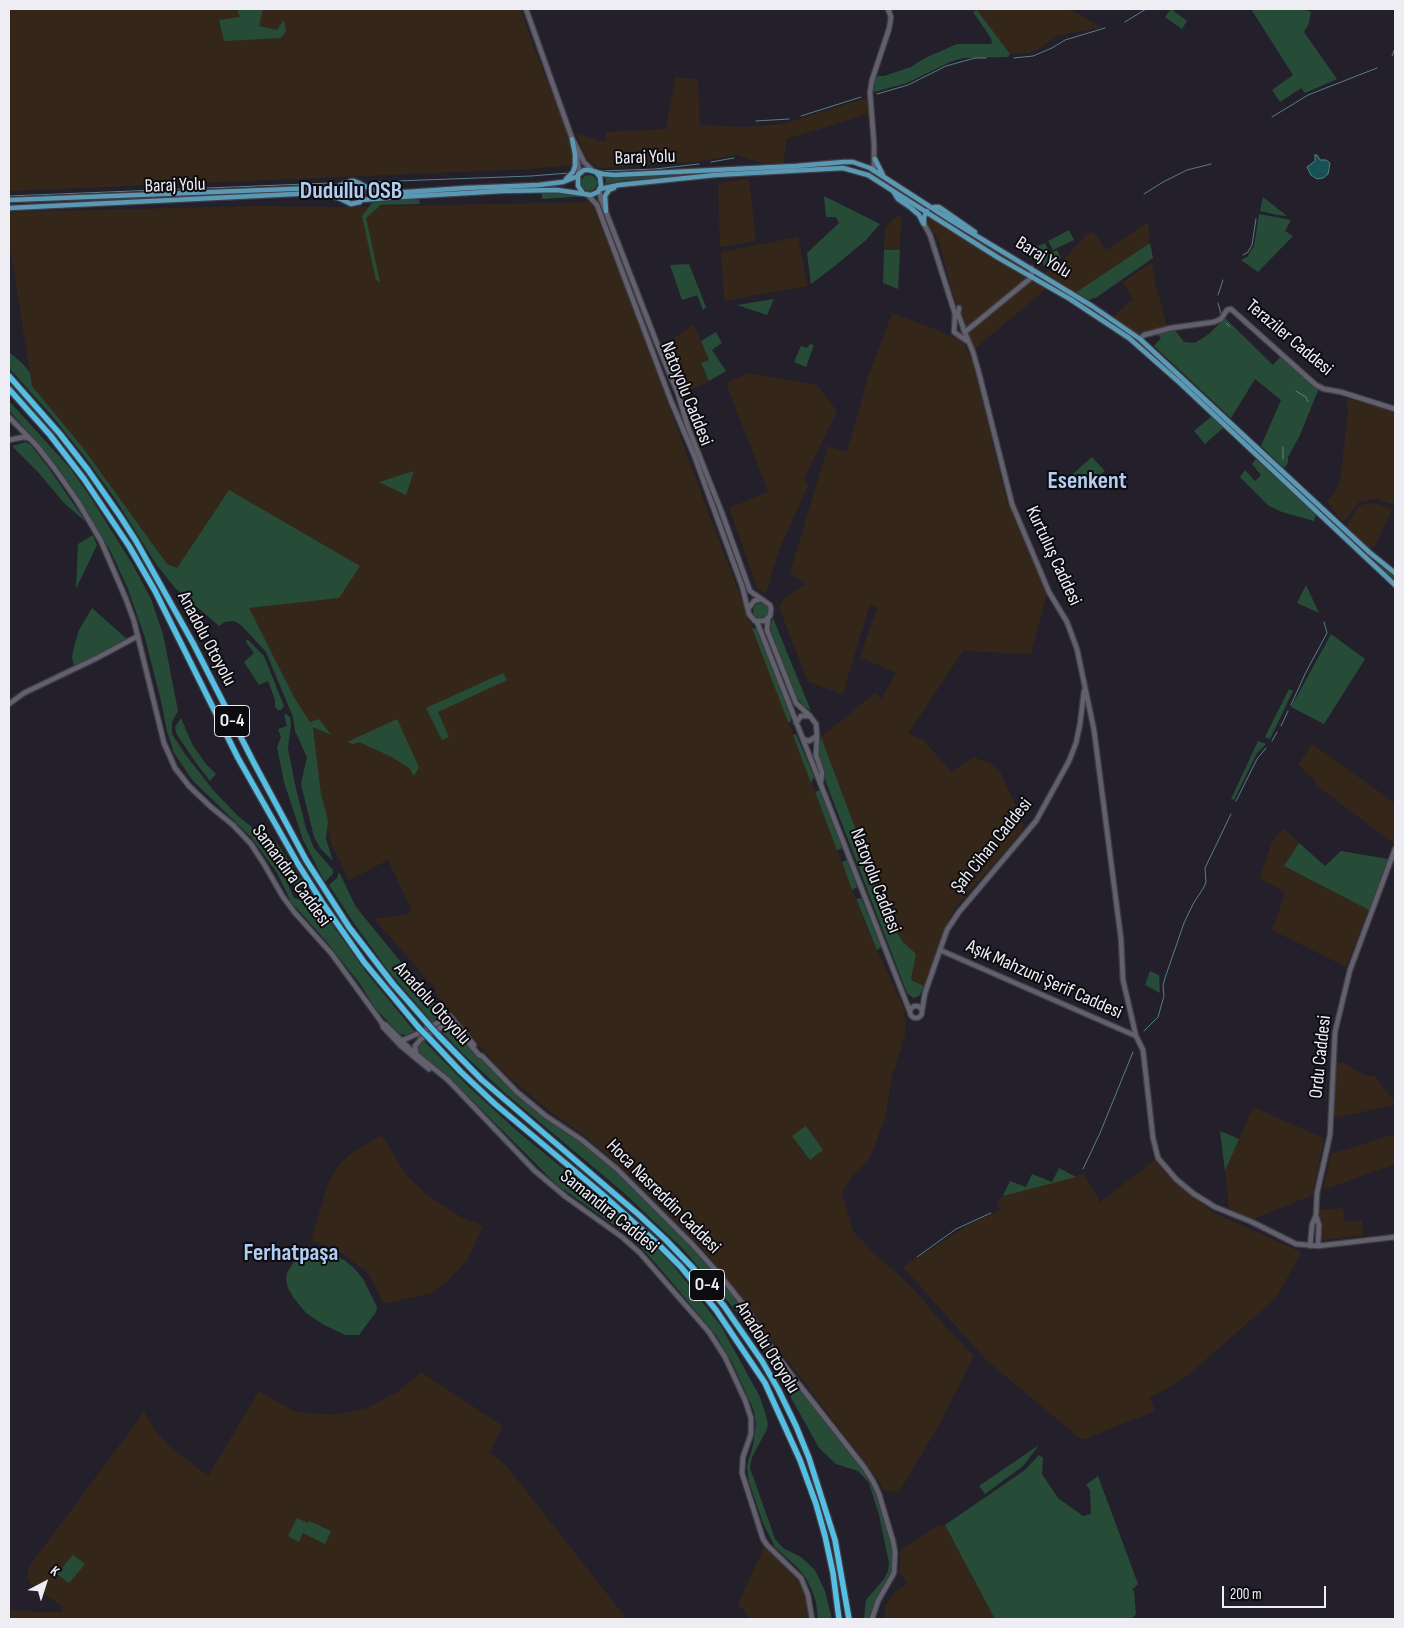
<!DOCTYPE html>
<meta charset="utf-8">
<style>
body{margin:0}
#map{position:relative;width:1404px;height:1628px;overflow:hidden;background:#23202b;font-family:"Sofia Sans Condensed",sans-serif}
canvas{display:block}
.frame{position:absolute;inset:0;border:10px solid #eeedf4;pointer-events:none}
.north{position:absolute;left:20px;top:1558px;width:50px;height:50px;-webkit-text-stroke:4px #0c0b0f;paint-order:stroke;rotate:40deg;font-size:14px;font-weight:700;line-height:20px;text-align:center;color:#eeedf4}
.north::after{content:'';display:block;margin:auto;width:18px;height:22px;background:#eeedf4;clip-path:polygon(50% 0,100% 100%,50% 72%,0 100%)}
.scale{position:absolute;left:1222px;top:1586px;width:104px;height:22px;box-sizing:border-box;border:2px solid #eeedf4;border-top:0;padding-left:6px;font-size:15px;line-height:18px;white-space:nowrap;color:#eeedf4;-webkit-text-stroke:4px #0c0b0f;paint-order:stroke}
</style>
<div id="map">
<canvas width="1404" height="1628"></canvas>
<div class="frame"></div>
<div class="north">K</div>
<div class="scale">200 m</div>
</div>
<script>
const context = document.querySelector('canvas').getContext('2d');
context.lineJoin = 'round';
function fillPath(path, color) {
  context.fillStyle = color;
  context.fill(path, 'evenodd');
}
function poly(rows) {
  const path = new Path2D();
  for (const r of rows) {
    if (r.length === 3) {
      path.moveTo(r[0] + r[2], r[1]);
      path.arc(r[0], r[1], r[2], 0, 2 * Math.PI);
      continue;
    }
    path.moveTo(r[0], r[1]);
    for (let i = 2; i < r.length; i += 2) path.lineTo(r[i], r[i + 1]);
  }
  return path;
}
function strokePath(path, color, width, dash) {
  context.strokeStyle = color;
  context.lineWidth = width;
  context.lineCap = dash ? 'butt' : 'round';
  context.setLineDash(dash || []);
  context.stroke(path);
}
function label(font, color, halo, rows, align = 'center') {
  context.font = font + ' "Sofia Sans Condensed",sans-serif';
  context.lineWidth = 4;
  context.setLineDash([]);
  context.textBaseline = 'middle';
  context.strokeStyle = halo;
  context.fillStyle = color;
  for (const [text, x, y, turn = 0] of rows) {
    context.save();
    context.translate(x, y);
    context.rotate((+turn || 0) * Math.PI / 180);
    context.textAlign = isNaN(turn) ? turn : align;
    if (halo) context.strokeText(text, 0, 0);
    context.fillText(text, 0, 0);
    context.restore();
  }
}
fillPath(poly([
 [9,9,521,9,533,45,570,138,573,165,531,169,9,191],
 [980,9,1069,9,1102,27,1057,36,1037,50,1028,53,1010,54,977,10],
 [675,77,698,80,700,125,744,127,782,124,866,98,868,114,787,139,783,165,764,164,737,155,694,162,599,168,591,162,586,157,576,133,605,142,606,132,666,129],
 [749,179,756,241,720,247,718,183],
 [591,202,630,301,703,498,864,921,905,1011,905,1035,892,1077,885,1119,869,1160,853,1176,842,1192,853,1231,876,1255,914,1289,943,1324,974,1356,937,1429,899,1492,883,1490,877,1478,703,1249,633,1177,586,1137,548,1110,501,1070,451,1014,437,995,435,988,374,919,407,914,411,909,388,860,349,880,331,843,321,794,313,726,319,719,310,722,294,697,269,647,177,568,167,564,84,449,32,386,9,241,9,212,256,206,341,207],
 [900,214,901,217,900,250,884,250,885,227],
 [929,217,1047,288,975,349,954,299,939,241,926,222],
 [1148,222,1150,243,1075,293,1044,275,1047,271,1057,267,1086,235,1094,232,1106,250],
 [798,237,808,286,724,301,721,252],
 [1152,262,1155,282,1167,326,1138,335,1112,317,1133,299,1123,282],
 [892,313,945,333,963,341,974,366,1007,502,1047,593,1031,654,963,651,908,734,922,739,952,772,973,757,990,763,1001,773,1021,818,1024,829,997,861,956,906,944,930,924,986,911,981,916,954,903,942,891,923,821,737,875,693,881,699,896,673,860,657,877,608,870,604,843,694,808,682,779,607,785,598,806,584,790,573,828,446,847,452,869,374],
 [694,324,709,360,701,364,709,381,688,391,668,342],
 [749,373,817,385,837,411,804,479,808,486,779,550,766,593,758,590,729,508,768,492,726,383],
 [1347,398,1395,411,1395,505,1375,499,1359,502,1347,518,1342,521,1327,501,1335,492,1340,481,1348,413],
 [1368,503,1378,504,1392,509,1376,544,1371,549,1346,526,1359,506],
 [1312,744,1395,803,1394,844,1315,784,1316,782,1298,765],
 [1283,828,1299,843,1284,866,1369,910,1346,967,1272,930,1285,893,1260,878,1272,842],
 [1336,1063,1344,1063,1366,1076,1375,1076,1389,1095,1395,1099,1395,1105,1334,1118],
 [1253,1107,1324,1138,1313,1195,1253,1219,1229,1210,1225,1171],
 [1395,1134,1395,1164,1323,1190,1331,1154],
 [382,1135,407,1176,426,1194,461,1217,483,1226,468,1259,447,1282,432,1293,384,1304,368,1273,344,1254,311,1240,328,1184,339,1165,352,1153],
 [1155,1160,1172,1180,1214,1213,1301,1252,1277,1297,1186,1377,1150,1398,1155,1411,1082,1440,987,1361,903,1267,968,1225,1000,1210,997,1202,1003,1196,1084,1174,1100,1202],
 [1343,1208,1345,1222,1362,1220,1363,1235,1321,1240,1319,1210],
 [421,1372,503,1426,490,1452,508,1468,627,1619,10,1619,11,1610,39,1612,61,1612,63,1607,31,1584,27,1577,28,1568,144,1412,155,1430,169,1446,208,1476,259,1391,296,1412,334,1415,367,1408,397,1392],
 [945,1525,995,1619,885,1619,885,1606,893,1594,908,1583,899,1573,901,1550,937,1526],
 [765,1545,801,1584,805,1594,808,1619,751,1619,738,1604]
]), '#342719');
fillPath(poly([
 [237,9,263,9,259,26,277,30,284,20,286,31,281,38,224,41,219,20,240,17],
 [1171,9,1187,21,1182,29,1165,17],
 [1251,9,1303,9,1311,12,1309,23,1304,32,1337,79,1305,93,1301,88,1280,102,1272,90,1293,75],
 [977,10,1010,54,1008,57,963,58,950,62,907,83,874,92,875,79,878,76,884,76,911,67,925,58,957,44,992,44,991,38,973,12],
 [672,175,672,177,620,181,605,184,606,181,604,176,615,177],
 [589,183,8],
 [557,192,587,196,542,199,542,193],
 [824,196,880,224,866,240,836,265,811,284,807,253,839,223,836,217,826,217],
 [418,197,420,204,381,205,366,218,380,282,376,280,362,216,372,203,382,201],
 [1263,197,1287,216,1277,215,1260,211],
 [933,211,1026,268,1045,282,932,214],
 [1259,214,1291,220,1285,231,1293,236,1258,272,1241,260,1247,257,1254,246],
 [1069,230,1074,240,1053,250,1048,241],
 [1045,243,1049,251,1032,259,1028,250],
 [1150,243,1153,258,1097,297,1088,300,1075,293],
 [884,250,900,250,898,289,883,283],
 [1057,250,1061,258,1044,266,1040,257],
 [689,264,706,307,703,310,697,295,682,300,670,265],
 [1055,286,1101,314,1134,337,1254,448,1253,449,1133,338,1100,316,1054,288],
 [774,299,767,315,737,305],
 [1225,318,1273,365,1281,356,1319,388,1300,435,1288,457,1288,463,1284,468,1261,446,1281,400,1255,379,1231,418,1154,346,1161,338,1155,333,1175,330,1184,342,1195,343,1209,334],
 [716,332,722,343,712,350,726,371,709,381,701,363,709,360,701,341],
 [810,344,814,345,806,367,794,362,801,346,807,348],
 [9,352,23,364,30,373,32,386,84,449,167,564,177,568,229,490,360,566,339,598,249,608,294,697,310,722,319,719,331,735,313,727,321,794,328,821,326,839,333,861,320,848,314,837,301,784,307,757,295,731,293,717,266,652,241,625,234,621,225,622,219,626,175,588,156,564,116,500,84,456,52,416,9,368],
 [9,401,70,468,91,498,133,565,151,599,163,634,178,711,172,722,172,734,185,754,214,791,238,816,265,838,271,846,294,898,304,901,314,899,366,972,415,1032,406,1035,400,1034,375,1008,360,984,326,941,291,902,277,873,251,837,193,781,174,753,167,731,161,701,145,638,128,589,110,550,59,468,9,410],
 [1212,416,1224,427,1205,444,1194,431],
 [25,442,30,444,48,467,86,522,64,503,38,472,12,446],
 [1262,455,1380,564,1395,575,1395,580,1261,457],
 [1092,457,1105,471,1095,479,1066,480],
 [1256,459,1316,514,1314,521,1282,512,1269,506,1240,477,1245,470,1255,481,1261,475,1252,464],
 [414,471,406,495,379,482],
 [93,535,97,545,76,589,78,544],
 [1306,585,1319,613,1297,603],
 [761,611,8],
 [92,608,127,639,74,667,72,657,74,647,79,630],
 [773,618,811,711,803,705,794,694,771,630,771,623],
 [752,628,757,629,790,713,791,722,788,722],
 [1331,634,1365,659,1324,724,1291,707],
 [247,639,264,656,284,706,281,710,278,710,275,707,275,700,268,681,259,685,244,662,254,653,246,642],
 [503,673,507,680,438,712,449,737,442,740,426,708],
 [1289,689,1293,691,1270,739,1265,737],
 [286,714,290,717,291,724,288,749,296,789,306,828,314,848,333,870,333,874,325,882,303,840,284,782,277,747,281,737,278,729,287,726,284,715],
 [181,718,192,744,206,764,216,774,210,781,196,763,176,733,175,727],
 [397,719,419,767,414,776,409,768,392,757,359,742,353,744,347,742],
 [796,734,814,777,811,783,793,735],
 [821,737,891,923,903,942,916,954,911,980,924,986,919,996,913,998,907,993,827,785,818,754],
 [1258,741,1266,744,1257,753,1234,800,1231,799],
 [820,790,843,848,837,850,815,792],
 [275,840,309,891,305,895,298,894],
 [1299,843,1325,866,1341,851,1388,859,1369,910,1284,866],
 [847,860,857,887,852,890,842,862],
 [339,872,356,907,435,1004,438,1013,437,1018,432,1022,387,969,353,922,329,885,337,878],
 [861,898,882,947,877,950,856,899],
 [1150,971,1159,975,1160,993,1145,985],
 [446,1029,455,1030,505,1083,543,1117,590,1149,610,1165,679,1233,707,1263,747,1311,769,1349,862,1466,871,1481,877,1495,888,1532,894,1559,890,1577,877,1596,869,1619,864,1619,866,1600,884,1579,888,1571,889,1563,879,1515,869,1483,858,1471,836,1464,819,1448,769,1358,735,1310,683,1249,623,1192,506,1094,462,1053,441,1031],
 [424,1041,469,1087,516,1130,639,1231,673,1265,721,1326,759,1395,765,1412,768,1424,767,1429,752,1457,750,1468,775,1539,783,1548,801,1557,815,1570,825,1591,832,1619,818,1619,816,1602,811,1588,806,1578,798,1568,775,1547,763,1523,749,1482,747,1466,753,1445,756,1424,754,1411,733,1364,716,1335,664,1273,641,1247,621,1230,557,1185,454,1082,418,1052,418,1048,420,1043],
 [806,1126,823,1150,810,1160,792,1136],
 [1220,1131,1239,1139,1225,1171],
 [1059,1168,1076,1177,1003,1196,1010,1181,1026,1187,1032,1174,1052,1182],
 [307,1249,323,1251,344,1260,354,1268,363,1279,377,1307,376,1312,359,1335,345,1335,324,1325,306,1313,293,1297,288,1288,286,1279,287,1273,295,1260],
 [1039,1445,1023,1466,985,1494,979,1486],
 [1039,1455,1043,1458,1042,1474,1058,1498,1083,1516,1091,1514,1090,1490,1086,1485,1098,1476,1138,1584,1132,1590,1134,1591,1136,1614,1132,1619,995,1619,945,1525,1025,1470],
 [297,1518,308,1523,309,1521,331,1531,325,1544,303,1533,299,1542,288,1536],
 [73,1555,85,1564,69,1583,57,1574]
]), '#264c37');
const water = poly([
 [1315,155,1317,155,1320,160,1326,160,1330,163,1328,174,1323,178,1317,179,1311,175,1307,167,1315,161,1315,155]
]);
fillPath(water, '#175056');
strokePath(water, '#587f85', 1);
strokePath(poly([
 [1125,22,1146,9],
 [1392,56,1395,48],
 [1014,58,1033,56,1052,48,1065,40,1105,28],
 [877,94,908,85,946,66,975,58,986,58],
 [801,116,861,97],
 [1272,117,1308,95,1377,68],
 [756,121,789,119],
 [711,162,734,158],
 [602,171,655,169,699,164],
 [370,182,531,176,569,173],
 [1144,194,1163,182,1187,170,1211,164],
 [9,196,331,183],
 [1243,255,1248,252,1252,245,1256,219],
 [1218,295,1223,280],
 [1218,303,1221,314],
 [1226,323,1230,327],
 [1296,391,1306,397,1308,402],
 [1283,459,1283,447],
 [1291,705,1306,672,1327,633,1324,622],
 [1281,726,1288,711],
 [1272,741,1277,732],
 [1236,801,1257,759,1266,748],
 [1144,1031,1158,1017,1164,996,1163,986,1165,978,1184,923,1193,904,1204,887,1206,882,1205,868,1231,814],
 [1083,1169,1100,1133,1133,1052],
 [917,1257,956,1229,991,1213]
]), '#587f85', 1);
const secondary = poly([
 [526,9,573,141],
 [573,140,584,162,592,170],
 [576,154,579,170,578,175],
 [874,171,874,144,870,92,872,80,889,29,891,17,888,9],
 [587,194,597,205,671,401,694,455,742,586,749,614,755,621,764,621,770,616,771,609,770,605,750,591,722,513,688,427,678,394,656,341,601,199,599,190],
 [924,224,930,235,955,314,954,332,967,341],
 [959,308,958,314,963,327],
 [963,328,973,352,979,373,1012,504,1049,592,1067,622,1077,649,1094,730,1121,939,1123,980,1136,1036,1143,1050,1153,1138,1158,1158,1176,1179,1194,1194,1215,1207,1252,1222,1296,1244,1318,1246,1395,1237],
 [965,332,1032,277,1031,268],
 [1140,339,1144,335,1171,328,1214,322,1221,319,1227,310,1231,309,1316,385,1324,389,1341,392,1395,409],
 [9,417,37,446,55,469,78,502,101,541,126,599,134,621,164,743,175,768,189,786,211,807,233,825,251,844,264,864,283,897,295,913,331,953,382,1023,386,1025,411,1050,448,1080,535,1171,566,1197,622,1237,640,1253,709,1332,725,1357,745,1400,751,1418,751,1434,743,1457,742,1473,763,1539,767,1545,801,1578,808,1595,812,1619],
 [9,440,24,437,28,438],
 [748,609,754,601,760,599],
 [768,619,767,630,796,703,810,716,816,724,817,735,816,755,822,773,821,781],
 [757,622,910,1012],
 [9,704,24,693,97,658,138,636],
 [796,723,801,716,809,716],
 [803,739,809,741,817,736],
 [940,950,1136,1036],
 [916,1012,6],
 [922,1011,925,993,947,930,959,912,1036,821,1069,761,1076,743,1080,724,1084,691],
 [447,1017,479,1055,482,1056,517,1092,546,1116,582,1140,617,1169,692,1244,719,1274,747,1309,769,1344,794,1378,864,1467,873,1481,879,1494,893,1541,895,1552,894,1573,878,1601,872,1619],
 [382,1023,383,1027,401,1046,429,1069],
 [399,1043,401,1041,417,1034,450,1016,474,1045],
 [416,1054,415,1046,421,1039,442,1027,450,1027,456,1029],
 [1316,1216,1319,1225,1318,1246],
 [1310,1246,1312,1225,1316,1215,1317,1193,1330,1135,1335,1032,1350,970,1395,849]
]);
const primary = poly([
 [875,159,883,175],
 [566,179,573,172,575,166,575,154,572,139],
 [359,183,361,185,363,192,360,202,351,204,341,199,339,192,341,185,351,181,354,181,359,183,370,189,392,193,466,188,539,185,563,182,578,176],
 [600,189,619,185,715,175,843,168,868,175,997,257,1070,299,1129,338,1180,383,1395,585],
 [893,191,898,199,911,208,919,215,923,223],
 [583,193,578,186,578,175,584,170,589,170,603,174,614,175,796,166,844,162,853,162,870,168,952,221,1092,306,1140,339,1369,552,1395,573],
 [9,200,315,188,336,187,341,185],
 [361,200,399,197,502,191,557,190,591,195,598,192,601,186,600,177,596,172],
 [934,207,939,207,945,211,975,232],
 [9,208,315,193,329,195,341,199],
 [606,211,605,196,609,190,614,188],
 [924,224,924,217,927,211]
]);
const highway = poly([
 [9,376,60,434,88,470,120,516,136,541,193,643,254,763,306,860,349,927,393,984,428,1024],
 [9,389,50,435,84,479,129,546,155,591,238,758,298,864,322,902,364,962,419,1028],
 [438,1035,482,1080,638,1214,665,1239,693,1268,724,1306,762,1361,778,1389,796,1426,809,1458,835,1540,849,1619],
 [430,1039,461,1072,495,1104,601,1193,658,1244,681,1267,716,1310,765,1383,800,1460,816,1504,825,1536,833,1573,839,1619]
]);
strokePath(secondary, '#3e3c44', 7);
strokePath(primary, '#3e3c44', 7);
strokePath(highway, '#3e3c44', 8);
strokePath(secondary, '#62606c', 4.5);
strokePath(primary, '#5a98b3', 4.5);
strokePath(highway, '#55bee3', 5.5);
const highwayBridge = poly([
 [428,1024,438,1035],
 [419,1028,430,1039]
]);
strokePath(highwayBridge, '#3e3c44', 8, []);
strokePath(highwayBridge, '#55bee3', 5.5);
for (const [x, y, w] of [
 [232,721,35],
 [707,1285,35]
]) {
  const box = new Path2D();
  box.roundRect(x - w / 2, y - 15.5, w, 31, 4);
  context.fillStyle = '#0c0b0f';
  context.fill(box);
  strokePath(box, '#eeedf4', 1);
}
label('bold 18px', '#eeedf4', null, [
 ["O-4",232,721],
 ["O-4",707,1285]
]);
label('19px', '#eeedf4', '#0c0b0f', [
 ["Baraj Yolu",645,158,-2],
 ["Baraj Yolu",175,186,-2],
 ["Baraj Yolu",1043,258,32],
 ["Teraziler Caddesi",1289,338,40],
 ["Natoyolu Caddesi",686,394,68],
 ["Kurtuluş Caddesi",1053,556,65],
 ["Anadolu Otoyolu",206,639,62],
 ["Şah Cihan Caddesi",992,846,-51],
 ["Samandıra Caddesi",291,876,54],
 ["Natoyolu Caddesi",875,881,69],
 ["Aşık Mahzuni Şerif Caddesi",1044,980,24],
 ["Anadolu Otoyolu",432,1004,48],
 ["Ordu Caddesi",1321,1057,-84],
 ["Hoca Nasreddin Caddesi",663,1197,45],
 ["Samandıra Caddesi",609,1212,39],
 ["Anadolu Otoyolu",767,1348,58]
]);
label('bold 24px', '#b3ccf2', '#0c0b0f', [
 ["Dudullu OSB",351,192],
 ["Esenkent",1087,482],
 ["Ferhatpaşa",291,1254]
]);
</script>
